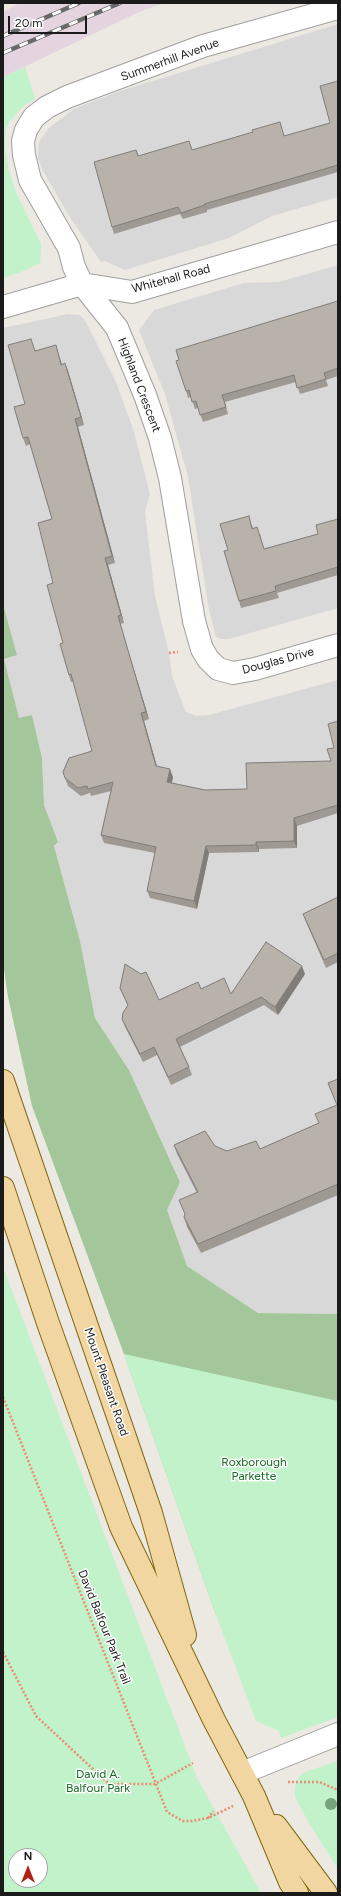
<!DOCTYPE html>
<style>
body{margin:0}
#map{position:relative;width:341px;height:1896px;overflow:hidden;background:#ebe9e1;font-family:Figtree,sans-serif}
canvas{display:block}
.frame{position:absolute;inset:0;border:4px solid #1b1b1b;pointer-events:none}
.north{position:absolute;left:8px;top:1848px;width:40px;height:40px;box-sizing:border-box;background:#fff;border:1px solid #a4a4a4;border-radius:50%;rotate:0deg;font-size:11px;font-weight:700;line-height:16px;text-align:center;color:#1b1b1b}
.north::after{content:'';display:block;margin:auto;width:14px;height:18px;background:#b12415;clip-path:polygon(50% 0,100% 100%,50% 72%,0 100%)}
.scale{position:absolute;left:8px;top:16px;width:79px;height:18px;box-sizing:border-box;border:2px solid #1b1b1b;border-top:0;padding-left:5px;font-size:12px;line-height:14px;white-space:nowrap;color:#1b1b1b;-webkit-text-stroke:3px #fff;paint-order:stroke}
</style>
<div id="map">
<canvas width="341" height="1896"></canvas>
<div class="frame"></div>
<div class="north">N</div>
<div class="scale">20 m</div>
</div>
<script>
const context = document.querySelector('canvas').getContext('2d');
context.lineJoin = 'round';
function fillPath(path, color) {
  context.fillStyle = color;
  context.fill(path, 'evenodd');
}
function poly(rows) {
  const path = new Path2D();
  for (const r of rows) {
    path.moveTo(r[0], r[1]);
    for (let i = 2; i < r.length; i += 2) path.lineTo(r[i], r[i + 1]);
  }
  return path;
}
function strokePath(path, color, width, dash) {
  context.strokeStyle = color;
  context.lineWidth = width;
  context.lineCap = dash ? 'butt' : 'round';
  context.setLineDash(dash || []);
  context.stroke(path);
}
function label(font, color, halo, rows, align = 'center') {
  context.font = font + ' Figtree,sans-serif';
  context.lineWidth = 3;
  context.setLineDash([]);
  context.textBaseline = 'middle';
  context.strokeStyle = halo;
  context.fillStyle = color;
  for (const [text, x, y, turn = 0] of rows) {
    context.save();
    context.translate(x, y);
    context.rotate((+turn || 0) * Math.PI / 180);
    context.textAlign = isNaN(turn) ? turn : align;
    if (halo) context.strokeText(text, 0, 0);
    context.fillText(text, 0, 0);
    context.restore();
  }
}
fillPath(poly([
 [338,24,338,197,272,216,229,238,125,270,105,261,101,262,69,216,42,169,38,158,39,142,49,128,74,109,117,92],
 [338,265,338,608,229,639,221,639,216,637,209,610,188,477,165,394,139,330,154,310,244,283,279,282],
 [68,314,80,315,86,322,116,382,134,432,150,494,145,512,155,596,169,653,172,676,186,712,196,716,209,715,338,680,338,1314,258,1313,187,1266,167,1210,180,1181,129,1070,95,1018,80,941,54,846,58,842,44,805,42,758,32,715,19,719,4,659,17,655,3,604,3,328]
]), '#d9d8d8');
fillPath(poly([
 [19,3,165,3,139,12,3,77,3,12]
]), '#e4d4df');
fillPath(poly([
 [3,604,17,655,4,659,19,718,32,715,42,758,44,805,58,842,54,846,80,941,95,1018,129,1070,180,1182,167,1210,187,1266,258,1313,338,1314,338,1705,216,1615,124,1354,32,1106,8,997,3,962]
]), '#a3c69a');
fillPath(poly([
 [25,67,35,99,22,107,10,121,6,128,5,146,8,167,15,190,41,244,40,263,26,270,3,278,3,77],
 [3,1267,197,1778,261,1893,3,1893],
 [16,1856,40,1856,40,1880,16,1880],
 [124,1354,338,1401,338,1717,281,1738,279,1731,256,1721,216,1615],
 [338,1761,338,1869,315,1833,299,1805,295,1796,295,1787,298,1778,305,1772]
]), '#c1f2ca');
const minor = poly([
 [338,8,203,46,67,97,47,107,34,117,26,130,23,141,24,155,30,180,69,248,74,267,82,284,117,328,145,395,160,438,170,478,194,621,202,649,208,659,218,669,233,673,255,669,338,645],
 [3,307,82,284,132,292,338,232],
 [242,1773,338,1734]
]);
const major = poly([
 [3,1081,151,1513,185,1635],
 [3,1188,48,1323,121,1527,214,1720,254,1796,290,1882,297,1893],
 [276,1826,326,1893]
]);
strokePath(minor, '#9f9f9f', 24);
strokePath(major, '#82670f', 24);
strokePath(poly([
 [169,653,178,652],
 [3,1397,167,1812,183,1821,192,1821,208,1818,233,1806],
 [3,1652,36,1716,109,1784,155,1784,193,1763],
 [288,1782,319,1782,338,1790],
 [208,1818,213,1811]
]), '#ea8b74', 2.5, [2, 2]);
strokePath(minor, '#fff', 22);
strokePath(major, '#f1d6a1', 22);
const rail = poly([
 [3,36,79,3],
 [3,53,120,3]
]);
strokePath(rail, '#696969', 4.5);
strokePath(rail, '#fff', 3, [9]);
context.fillStyle = '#76a47a';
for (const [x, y] of [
 [331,1804]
]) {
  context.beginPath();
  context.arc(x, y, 6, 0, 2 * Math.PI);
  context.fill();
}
fillPath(poly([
 [338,81,338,172,207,210,207,212,183,219,180,214,114,234,112,227,136,150,139,156,192,150,253,132,280,122,284,136,330,123],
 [338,301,338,376,326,380,328,386,300,394,296,382,225,402,228,414,203,422,198,408,195,409,191,397,188,398,186,391],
 [56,345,62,364,68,371,84,425,78,427,115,563,108,565,124,623,120,624,149,719,144,721,157,766,173,777,172,783,205,790,247,789,331,761,334,748,338,721,338,813,297,826,297,848,259,849,259,852,209,853,197,909,150,898,147,891,155,853,104,843,101,835,111,791,91,796,90,793,81,796,68,786,65,778,92,751,73,682,71,682,69,675,63,643,53,583,52,519,30,444,26,446,23,438,25,404,35,351],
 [338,519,338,575,277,593,279,598,241,608,239,601,228,550,251,523,253,528,260,534,264,549,318,534],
 [338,897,338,962,326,968,306,922,303,914],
 [305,974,278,1015,264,1005,180,1047,189,1067,192,1075,171,1085,157,1055,143,1062,125,1027,122,1019,128,1006,120,988,159,1000,201,989,231,994],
 [338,1079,338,1195,201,1253,187,1227,184,1217,197,1193,177,1154,174,1145,215,1146,227,1151,260,1149,319,1123,337,1105,328,1083]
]), '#9e9993');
fillPath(poly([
 [65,363,68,371,84,425,81,417],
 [75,419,78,427,115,563,112,556],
 [105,558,108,565,124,623,121,615],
 [118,616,120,624,149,719,146,712],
 [141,713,144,721,159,774,156,766],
 [170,769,173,777,170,789,167,782],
 [294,818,297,826,297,848,294,841],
 [256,842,259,849,259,852,256,845],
 [206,846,209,853,197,909,194,901],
 [302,966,305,974,278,1015,275,1007]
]), '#817d78');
const building = poly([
 [338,81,338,165,204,204,205,205,181,213,178,207,112,227,94,162,136,150,138,156,189,141,192,150,253,132,252,130,280,122,284,136,330,123,320,86,338,81],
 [338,301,338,368,324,373,326,379,297,388,294,375,222,395,226,407,200,415,196,401,192,402,189,390,186,391,176,361,179,360,176,350,338,301],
 [31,339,35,351,56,345,61,365,65,363,81,417,75,419,112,556,105,558,121,615,118,616,146,712,141,713,156,766,170,769,167,782,205,790,247,789,246,763,331,761,327,749,334,748,328,724,338,721,338,805,294,818,294,841,256,842,256,845,206,846,194,901,147,891,156,847,101,835,113,782,88,789,87,786,78,788,65,778,63,772,69,758,92,751,71,674,69,675,60,644,63,643,47,585,53,583,38,523,52,519,28,437,23,438,14,407,25,404,8,345,31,339],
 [249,516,252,529,257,527,264,549,318,534,316,525,338,519,338,567,275,586,276,591,239,601,224,551,228,550,220,524,249,516],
 [338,897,338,953,324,960,303,914,338,897],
 [266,942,302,966,275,1007,261,997,176,1039,189,1067,168,1077,154,1047,140,1054,122,1019,123,1013,128,1005,120,988,125,964,141,974,146,972,159,1000,198,982,201,989,224,978,231,994,266,942],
 [338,1079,338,1184,198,1244,184,1217,185,1214,179,1200,198,1192,174,1145,205,1131,215,1146,227,1151,256,1141,260,1149,319,1123,315,1114,337,1105,328,1083,338,1079]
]);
fillPath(building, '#b8b2ab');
strokePath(building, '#817d78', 1);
label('12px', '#1b1b1b', '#fff', [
 ["Summerhill Avenue",170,60,-20],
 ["Whitehall Road",171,279,-15],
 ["Highland Crescent",139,385,69],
 ["Douglas Drive",278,661,-15],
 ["Mount Pleasant Road",106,1382,71],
 ["David Balfour Park Trail",104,1627,68]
]);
label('12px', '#166b25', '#fff', [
 ["Roxborough",254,1462],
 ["Parkette",254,1476],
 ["David A.",98,1774],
 ["Balfour Park",98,1788]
]);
</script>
